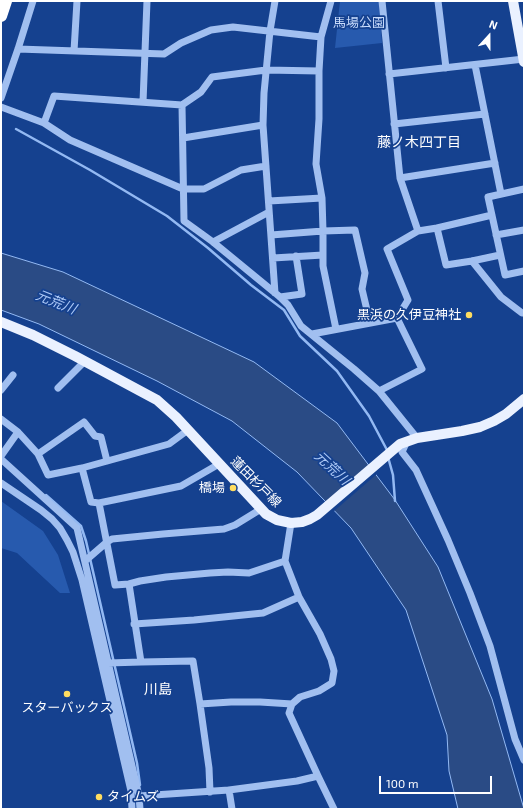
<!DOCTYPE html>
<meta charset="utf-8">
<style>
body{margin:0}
#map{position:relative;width:525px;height:810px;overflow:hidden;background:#15418f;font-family:"Exo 2",sans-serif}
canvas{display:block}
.frame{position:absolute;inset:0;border:2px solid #fff;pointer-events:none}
.north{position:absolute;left:469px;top:16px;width:40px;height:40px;-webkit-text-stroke:3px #15418f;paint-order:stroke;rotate:21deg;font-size:11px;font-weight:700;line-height:16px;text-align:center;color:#fff}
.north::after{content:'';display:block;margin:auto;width:14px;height:18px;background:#fff;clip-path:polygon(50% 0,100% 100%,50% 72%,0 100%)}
.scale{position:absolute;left:379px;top:776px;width:113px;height:18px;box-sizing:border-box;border:2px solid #fff;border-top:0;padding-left:5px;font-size:12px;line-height:14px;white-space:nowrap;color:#fff;-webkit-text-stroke:3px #15418f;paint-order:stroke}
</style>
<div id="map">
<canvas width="525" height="810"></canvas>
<div class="frame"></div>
<div class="north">N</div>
<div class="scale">100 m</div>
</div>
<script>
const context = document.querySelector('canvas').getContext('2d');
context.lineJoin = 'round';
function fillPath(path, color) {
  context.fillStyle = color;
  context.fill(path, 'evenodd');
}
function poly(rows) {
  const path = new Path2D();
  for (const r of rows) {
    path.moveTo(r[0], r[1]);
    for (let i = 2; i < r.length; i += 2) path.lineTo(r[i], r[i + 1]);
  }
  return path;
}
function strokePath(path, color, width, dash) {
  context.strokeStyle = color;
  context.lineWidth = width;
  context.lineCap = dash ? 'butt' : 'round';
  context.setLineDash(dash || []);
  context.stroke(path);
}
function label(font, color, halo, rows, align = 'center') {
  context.font = font + ' "Exo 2","Noto Sans JP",sans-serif';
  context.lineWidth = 3.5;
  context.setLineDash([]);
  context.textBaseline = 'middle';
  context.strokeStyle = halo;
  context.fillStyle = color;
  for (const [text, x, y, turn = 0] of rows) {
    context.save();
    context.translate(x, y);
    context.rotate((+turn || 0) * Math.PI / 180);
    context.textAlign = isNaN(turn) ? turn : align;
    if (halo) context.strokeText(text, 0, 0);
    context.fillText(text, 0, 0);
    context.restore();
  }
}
fillPath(poly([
 [340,1,379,1,382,43,335,48],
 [1,501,43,531,58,555,70,593,60,593,17,553,1,548]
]), '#275aae');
const water = poly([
 [1,253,63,272,254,362,337,423,395,500,438,567,492,699,524,809,458,809,449,771,447,735,406,610,351,528,297,472,232,421,157,381,39,324,1,310,1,253]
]);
fillPath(water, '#2a4b85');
strokePath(water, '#93b9f3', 1);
fillPath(poly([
 [375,471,377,474,333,512,330,509]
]), '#15418f');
strokePath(poly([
 [16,129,90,170,167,216,208,248,251,285,284,310,300,336,337,371,369,416,387,450,387,452],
 [388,457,393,475,395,501],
 [46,495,81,526,86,541,137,763,140,785]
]), '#93b9f3', 2.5);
strokePath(poly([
 [331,1,321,37,319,71,319,119,316,164,322,198,323,231,323,266,336,329],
 [382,1,400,178,418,231],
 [438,1,446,68],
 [18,49,164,54,181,43,211,30,233,27,321,37],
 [74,51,77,1],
 [475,65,501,194],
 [389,74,524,59],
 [1,98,18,49,33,1],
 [143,102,147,1],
 [182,105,184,221,213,242,280,297,288,305,301,326,354,369,379,391,417,438],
 [1,107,44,123,70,140,183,189,204,189,241,170,266,166],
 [44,123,54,96,182,105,201,92,212,77,266,70,319,71],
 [394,124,485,114],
 [183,138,263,125],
 [400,178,495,163],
 [524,189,488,197,505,275,524,271],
 [269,201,322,198],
 [437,228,446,265,472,261,500,255],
 [271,235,323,231,355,230,365,273,362,289,370,323],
 [496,235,524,230],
 [213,242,269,212],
 [273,258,323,255],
 [472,261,501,297,522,313,524,313],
 [275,293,263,125,264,93,270,31,275,1],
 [280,297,302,294,296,256],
 [312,334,397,318,408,300,387,249,418,231,437,228,492,215],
 [58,388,85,361],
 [1,390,13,375],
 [379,391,422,369,397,318],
 [1,419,18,432,38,454,48,475,82,468,169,444,188,430],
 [407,441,402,452,416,470,448,540,470,593,490,646,515,739,524,760],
 [38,454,84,422,95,436,101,437,107,461],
 [1,456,18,432],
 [1,459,77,528,139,796,140,809],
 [82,468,91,502,99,503,115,585,129,584,141,662,193,661,200,704,209,768,210,792],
 [1,483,41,510,52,519,60,528,67,540,73,552,82,580,131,791,132,809],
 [99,503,181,486,219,464],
 [291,523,285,561,299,597,320,634,331,659,334,671,332,683,319,691,300,697,292,704,289,713,318,776,334,809],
 [85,561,107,542,112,539,163,534,224,529,235,525,261,509],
 [129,584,140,581,166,577,210,573,228,572,249,573,285,561],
 [134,624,194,620,263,613,299,597],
 [108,663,141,662],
 [200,704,231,702,260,702,292,704],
 [229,790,232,809],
 [139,796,229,790,297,781,318,776]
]), '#a1bff0', 7);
strokePath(poly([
 [513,1,524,62],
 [1,322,33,335,75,356,157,400,176,417,266,514,277,520,291,523,302,522,310,519,317,515,400,444,417,438,462,431,480,427,494,421,506,414,524,399]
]), '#eaf1ff', 10);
strokePath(poly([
 [1,16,6,1]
]), '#fff', 12);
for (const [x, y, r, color] of [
 [469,315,4,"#ffdd60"],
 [233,488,4,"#ffdd60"],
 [67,694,4,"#ffdd60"],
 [99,797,4,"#ffdd60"]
]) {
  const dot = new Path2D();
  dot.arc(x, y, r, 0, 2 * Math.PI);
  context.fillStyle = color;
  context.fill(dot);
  strokePath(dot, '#15418f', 1.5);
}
label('13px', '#c8dbfc', '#15418f', [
 ["馬場公園",359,23]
]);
label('13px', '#fff', '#15418f', [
 ["黒浜の久伊豆神社",461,315],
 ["橋場",225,488],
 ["スターバックス",67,708,"center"],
 ["タイムズ",107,797,"left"]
], 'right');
label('13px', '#fff', '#15418f', [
 ["蓮田杉戸線",256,482,45]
]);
label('14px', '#fff', '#15418f', [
 ["藤ノ木四丁目",419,142],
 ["川島",158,689]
]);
label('italic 14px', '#adc9f7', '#15418f', [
 ["元荒川",56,302,22],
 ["元荒川",332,468,43]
]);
</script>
